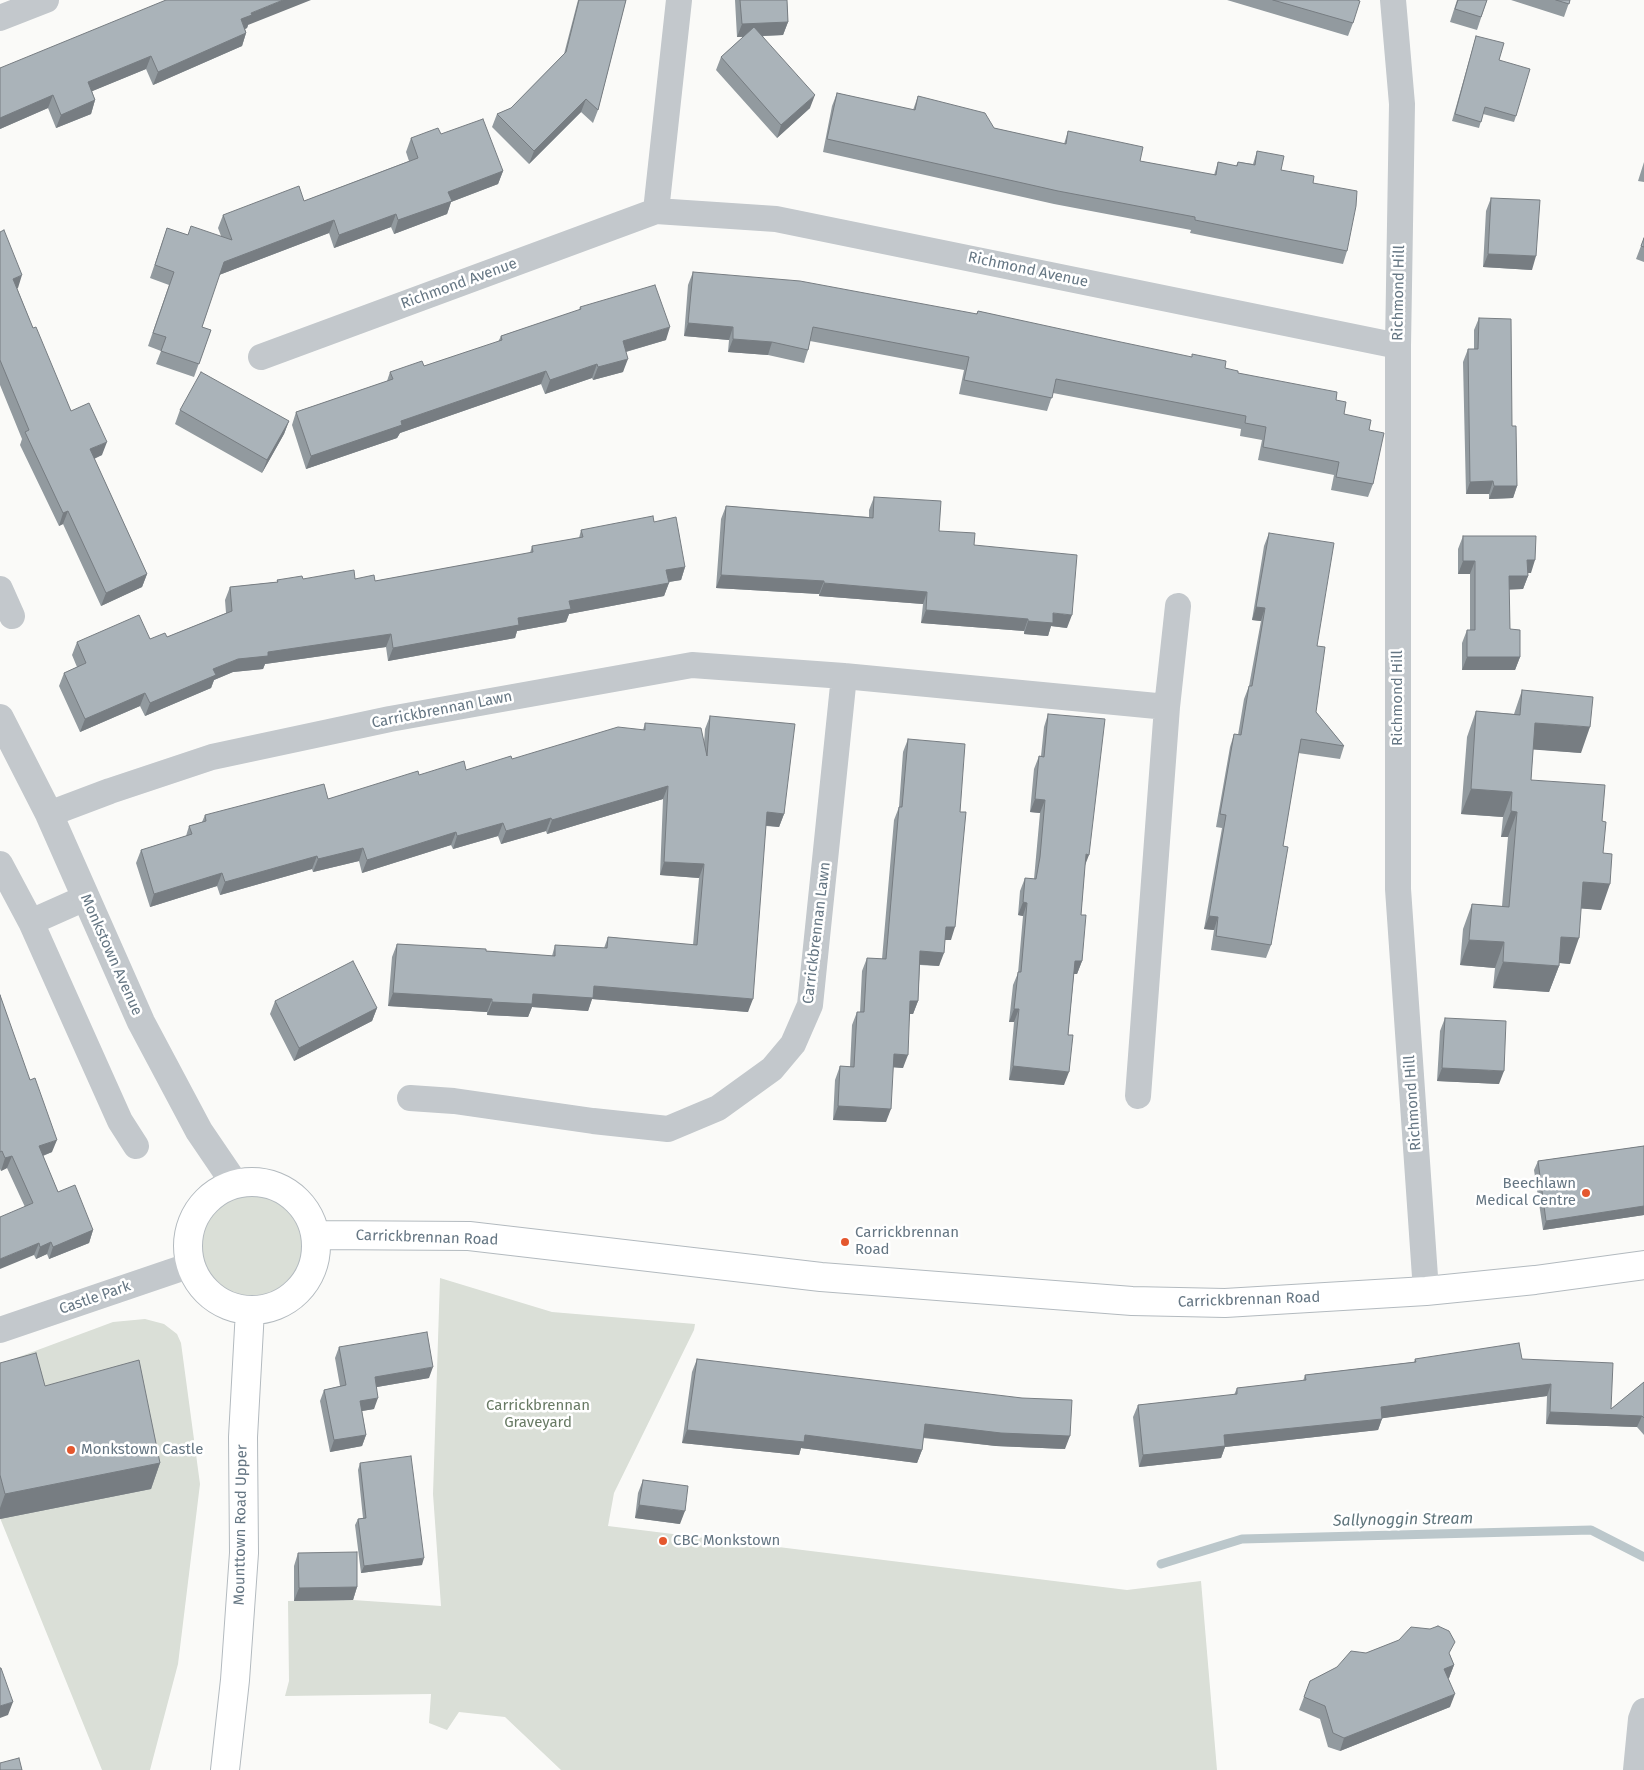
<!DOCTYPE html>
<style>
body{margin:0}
canvas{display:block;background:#fafaf8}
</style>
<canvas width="1644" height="1770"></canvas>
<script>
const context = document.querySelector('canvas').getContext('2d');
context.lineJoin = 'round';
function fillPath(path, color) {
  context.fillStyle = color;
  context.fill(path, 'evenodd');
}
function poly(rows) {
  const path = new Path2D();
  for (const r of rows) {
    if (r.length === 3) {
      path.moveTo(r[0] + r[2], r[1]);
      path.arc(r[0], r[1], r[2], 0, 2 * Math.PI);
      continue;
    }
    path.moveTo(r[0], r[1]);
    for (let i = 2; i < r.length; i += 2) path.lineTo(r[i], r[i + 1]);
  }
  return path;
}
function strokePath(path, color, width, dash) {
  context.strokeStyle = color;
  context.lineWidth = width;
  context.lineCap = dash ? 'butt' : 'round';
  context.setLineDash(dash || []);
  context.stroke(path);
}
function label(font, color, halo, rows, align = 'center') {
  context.font = font + ' "Fira Sans",sans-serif';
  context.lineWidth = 5;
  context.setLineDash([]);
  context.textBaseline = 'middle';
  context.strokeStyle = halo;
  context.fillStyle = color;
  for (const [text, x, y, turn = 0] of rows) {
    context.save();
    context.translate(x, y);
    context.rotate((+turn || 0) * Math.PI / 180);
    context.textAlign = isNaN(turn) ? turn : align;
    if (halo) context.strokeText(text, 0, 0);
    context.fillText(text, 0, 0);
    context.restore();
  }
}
fillPath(poly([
 [252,1245,53],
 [440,1278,552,1312,695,1324,694,1330,614,1493,608,1526,1127,1590,1201,1581,1217,1770,561,1770,505,1717,459,1712,447,1730,429,1723,431,1694,285,1696,289,1681,288,1601,353,1600,441,1606,433,1494],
 [145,1319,164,1324,177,1334,181,1343,200,1484,178,1664,150,1770,102,1770,0,1518,0,1364,113,1322]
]), '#dadfd7');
strokePath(poly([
 [1161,1564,1242,1539,1591,1530,1644,1557]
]), '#bbc7cb', 9);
const secondary = poly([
 [252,1246,64],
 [316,1235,469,1236,821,1277,1132,1301,1225,1303,1426,1291,1535,1280,1644,1265],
 [225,1770,235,1680,244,1553,243,1437,250,1310]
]);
strokePath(secondary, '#b3babf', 30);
strokePath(poly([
 [1393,0,1402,104,1398,346,1398,889,1426,1291],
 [0,18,46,0],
 [656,211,679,0],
 [261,357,656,211,776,219,1398,346],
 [0,589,12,616],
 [1167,707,1178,606],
 [49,814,110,791,212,757,390,719,692,665,844,676,1167,707,1138,1096],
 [0,864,31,922,120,1121,136,1146],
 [31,922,85,898],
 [410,1098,454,1101,593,1121,668,1129,718,1108,772,1069,793,1044,810,1005,844,676],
 [0,1330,191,1265],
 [1636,1770,1641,1719,1644,1711]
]), '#c3c8cc', 26);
strokePath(poly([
 [0,718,49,814,141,1022,199,1131,235,1184]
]), '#c3c8cc', 28);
strokePath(secondary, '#fff', 28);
fillPath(poly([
 [578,0,626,0,598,110,593,123,581,112,529,164,492,127,497,114,511,108,564,54],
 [735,0,787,0,788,22,783,35,763,36,810,108,777,138,716,70,721,57,743,37,737,37],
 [1227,0,1357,0,1353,23,1348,36],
 [1457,0,1487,0,1477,30,1450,22],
 [1511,0,1570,0,1564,17],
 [248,25,247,28,245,29,246,33,242,46,153,85,146,69,92,91,95,100,91,114,56,128,48,108,0,129,0,68],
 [1476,36,1499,60,1516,116,1514,122,1483,114,1479,128,1452,121],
 [837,93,913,110,918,96,994,128,1064,144,1068,131,1140,161,1214,175,1218,162,1236,166,1238,162,1253,164,1257,151,1281,170,1313,183,1347,251,1343,264,1190,233,1191,230,1054,204,823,152,832,106],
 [441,134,503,171,498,184,451,202,447,214,394,234,391,227,334,248,329,233,219,275,202,327,211,330,194,377,156,364,161,351,148,346,169,285,150,278,167,228,188,235,221,236,218,228,223,215,304,201,409,161,406,152,411,138],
 [1644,162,1644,182,1638,181],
 [1491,198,1532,270,1483,267,1486,211],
 [0,232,18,288,17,288,33,328,71,411,102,455,94,458,147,574,142,587,101,606,63,524,59,526,20,445,22,439,0,385],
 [1644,238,1644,262,1636,259],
 [693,272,976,314,978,311,1225,368,1238,373,1336,400,1344,414,1369,430,1373,484,1368,497,1331,490,1334,475,1258,460,1262,440,1240,436,1241,429,1053,393,1047,411,959,394,964,370,810,341,808,350,804,363,768,355,728,352,729,340,684,336,688,285],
 [580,307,666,340,626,352,623,372,593,380,592,378,545,394,541,384,400,433,397,438,306,469,292,425,296,412,387,381,390,372,424,366,498,342,501,336,579,310],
 [1479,318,1512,426,1517,486,1513,498,1489,499,1489,494,1466,494,1463,362,1468,349,1474,349,1474,330],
 [180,410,289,421,284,434,262,473,175,424],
 [874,497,939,531,974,545,1067,628,1051,626,1048,636,1024,634,1024,631,921,623,923,604,819,596,819,594,716,588,721,519,726,506,869,517,869,510],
 [654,522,685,567,681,580,669,582,664,596,569,614,566,622,517,631,515,638,388,661,386,647,265,664,263,669,233,672,214,680,211,688,145,716,140,706,80,732,59,686,64,673,77,667,72,655,77,642,150,639,167,637,226,613,225,600,230,587,277,582,277,580,303,579,355,579,375,581,530,553,532,546,579,538,581,530],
 [1269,533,1317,646,1316,712,1344,746,1340,759,1298,753,1283,846,1271,945,1266,958,1211,950,1214,930,1204,929,1222,828,1216,827,1230,747,1234,734,1238,735,1244,699,1249,686,1261,621,1252,620,1264,546],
 [1463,536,1531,573,1528,573,1528,576,1523,589,1509,589,1510,629,1520,657,1515,670,1462,670,1462,643,1467,630,1470,630,1470,574,1458,574,1458,549],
 [1522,690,1581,753,1533,749,1531,780,1602,821,1603,853,1601,910,1581,908,1570,964,1559,963,1559,966,1549,992,1493,988,1495,968,1460,965,1463,929,1472,904,1502,906,1508,837,1501,837,1503,817,1461,814,1467,737,1476,711,1514,714],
 [1048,714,1085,865,1081,915,1082,961,1077,974,1074,974,1068,1035,1064,1085,1009,1080,1014,1022,1009,1022,1013,985,1018,973,1023,916,1018,915,1020,891,1025,878,1034,879,1040,813,1030,812,1034,769,1039,756,1041,756,1044,727],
 [710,716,784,814,779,827,766,826,748,1012,592,999,588,1011,532,1007,528,1017,487,1015,487,1012,388,1006,392,957,397,944,552,956,555,945,604,948,608,937,693,945,699,878,660,875,663,799,547,834,546,831,501,844,498,836,453,849,451,845,362,873,359,861,313,872,312,869,220,895,217,886,150,907,136,863,141,850,186,836,189,826,202,822,205,815,328,799,419,775,466,770,643,730,645,723,704,743,705,729],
 [908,739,951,940,945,940,939,966,920,965,918,1001,913,1014,910,1014,903,1068,893,1067,886,1122,833,1120,835,1080,840,1066,850,1067,852,1025,857,1012,860,1012,862,971,867,958,882,959,894,820,899,807,903,752],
 [0,995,52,1152,43,1156,58,1192,93,1230,89,1243,49,1259,47,1254,36,1259,34,1255,25,1207,7,1168,1,1171,0,1169],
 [275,1001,377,1008,372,1021,294,1061,270,1014],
 [1445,1018,1499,1084,1437,1081,1440,1031],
 [1644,1146,1644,1215,1543,1230,1534,1170,1538,1161],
 [339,1347,429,1378,377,1387,374,1409,362,1411,366,1435,362,1446,330,1452,320,1401,324,1390,340,1386,335,1358],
 [697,1359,1065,1449,996,1446,923,1438,922,1450,917,1463,801,1448,799,1455,682,1443,692,1372],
 [1415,1359,1522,1359,1611,1409,1644,1382,1644,1435,1637,1427,1546,1424,1547,1396,1382,1418,1378,1430,1225,1447,1221,1458,1139,1467,1133,1417,1138,1405,1234,1395,1237,1388,1303,1381,1305,1375,1414,1362],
 [0,1363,45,1386,160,1463,151,1489,0,1519],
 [360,1463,422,1565,361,1573,355,1525,358,1519,363,1518,358,1470],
 [643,1480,680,1524,635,1518,638,1493],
 [298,1553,357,1587,353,1600,294,1601,294,1566],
 [1430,1629,1450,1655,1454,1665,1449,1678,1448,1679,1450,1707,1340,1751,1328,1747,1320,1719,1299,1710,1310,1681,1366,1653]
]), '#929a9f');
fillPath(poly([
 [283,0,311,0,248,25,247,28,236,33,241,19,251,13],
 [788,22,783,35,737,37,742,24],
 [246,33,242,46,153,85,158,72],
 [151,56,146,69,83,95,88,82],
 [53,95,48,108,0,129,0,118],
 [815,95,810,108,777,138,781,125],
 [586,99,581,112,529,164,534,151],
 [95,100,91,114,56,128,61,115],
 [503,171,498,184,451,202,447,214,394,234,398,220,448,192],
 [396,214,391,227,334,248,339,235],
 [334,220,329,233,219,275,224,262],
 [1488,254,1536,256,1532,270,1483,267],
 [22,275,18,288,8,292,13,279],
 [688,323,733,327,729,340,684,336],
 [670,327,666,340,618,354,623,341],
 [733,339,772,342,768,355,728,352],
 [628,359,623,372,593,380,598,367],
 [597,364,592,378,545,394,550,380],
 [546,371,541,384,400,433,397,438,306,469,311,456,401,421],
 [289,421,284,434,262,473,267,460],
 [107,442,102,455,86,463,90,449],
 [1493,481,1489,494,1466,494,1470,482],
 [1494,486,1517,486,1513,498,1489,499],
 [68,511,63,524,59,526,63,513],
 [1527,560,1535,560,1531,573,1522,573],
 [1463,561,1475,561,1470,574,1458,574],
 [685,567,681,580,662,583,666,570],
 [147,574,142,587,101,606,106,593],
 [721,575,824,581,819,594,716,588],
 [1509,576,1528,576,1523,589,1504,590],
 [669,583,664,596,569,614,566,622,517,631,515,638,388,661,393,648,518,618,569,601],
 [824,583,927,592,923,604,819,596],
 [1256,607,1265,608,1261,621,1252,620],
 [926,610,1028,619,1024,631,921,623],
 [1053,613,1072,615,1067,628,1051,626,1048,636,1024,634,1028,621],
 [391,634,386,647,265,664,263,669,233,672,214,680,211,688,145,716,150,703,213,669,238,659,268,652],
 [1467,657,1520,657,1515,670,1462,670],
 [145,693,140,706,80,732,85,719],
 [1535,723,1590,727,1581,753,1526,749],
 [668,786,663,799,547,834,552,820],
 [1471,789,1512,792,1503,817,1461,814],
 [1035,799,1045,800,1040,813,1030,812],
 [1511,811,1517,812,1508,837,1501,837],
 [767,812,784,814,779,827,762,825],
 [551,818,546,831,501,844,506,831],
 [503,823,498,836,453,849,457,836],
 [456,832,451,845,362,873,367,860],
 [363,848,359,861,313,872,318,859],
 [1086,854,1089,855,1084,868],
 [317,856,312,869,220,895,225,882],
 [664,862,704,864,699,878,660,875],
 [222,873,217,886,150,907,154,894],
 [1583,882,1610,884,1601,910,1574,908],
 [1023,902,1027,903,1023,916,1018,915],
 [1209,916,1218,917,1214,930,1204,929],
 [946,927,955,927,951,940,941,940],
 [1561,937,1579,938,1570,964,1551,962],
 [1469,940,1504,942,1495,968,1460,965],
 [920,951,944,953,939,966,915,964],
 [1075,961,1082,961,1077,974,1070,974],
 [1503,962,1559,966,1549,992,1493,988],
 [594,986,753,999,748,1012,592,999,588,1011,532,1007,528,1017,487,1015,492,1002,533,994],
 [393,993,492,999,487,1012,388,1006],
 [910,1001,918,1001,913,1014,906,1014],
 [377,1008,372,1021,294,1061,299,1048],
 [1014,1009,1019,1009,1014,1022,1009,1022],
 [894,1054,908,1055,903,1068,889,1067],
 [1013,1066,1069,1072,1064,1085,1009,1080],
 [1442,1068,1504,1071,1499,1084,1437,1081],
 [838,1106,891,1109,886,1122,833,1120],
 [57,1140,52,1152,34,1159,39,1146],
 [12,1156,7,1168,1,1171,5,1158],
 [1644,1206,1644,1215,1543,1230,1546,1221],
 [93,1230,89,1243,49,1259,53,1247],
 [51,1242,47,1254,36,1259,40,1247],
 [39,1243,34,1255,0,1269,0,1259],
 [433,1367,429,1378,371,1388,375,1377],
 [1551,1384,1547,1396,1377,1419,1381,1407],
 [378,1398,374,1409,356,1412,360,1401],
 [1550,1412,1642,1416,1637,1427,1546,1424],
 [1382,1419,1378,1430,1225,1447,1221,1458,1139,1467,1143,1455,1224,1435],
 [925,1424,1070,1436,1065,1449,996,1446,920,1437],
 [687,1430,805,1435,922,1450,917,1463,801,1448,799,1455,682,1443],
 [366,1435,362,1446,330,1452,334,1440],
 [160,1463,151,1489,0,1519,0,1508,5,1494],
 [639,1505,685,1511,680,1524,635,1518],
 [424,1558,422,1565,361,1573,364,1566],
 [357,1587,353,1600,294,1601,299,1588],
 [1454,1665,1449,1678,1440,1682,1444,1669],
 [1455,1694,1450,1707,1340,1751,1344,1738],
 [13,1702,8,1715,0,1718,0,1706]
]), '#777d82');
const building = poly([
 [166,0,283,0,251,13,252,15,241,19,246,33,158,72,151,56,88,82,95,100,61,115,53,95,0,118,0,68,166,0],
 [579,0,626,0,598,110,586,99,534,151,497,114,511,108,566,52,579,0],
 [740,0,787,0,788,22,742,24,740,0],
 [1273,0,1357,0,1360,1,1353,23,1273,0],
 [1458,0,1487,0,1481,17,1455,9,1458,0],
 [1556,0,1570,0,1569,4,1556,0],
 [754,27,815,95,781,125,721,57,754,27],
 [1476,36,1504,43,1499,60,1530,69,1516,116,1485,107,1481,122,1455,114,1476,36],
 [837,93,915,110,918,96,985,113,994,128,1066,144,1068,131,1143,147,1140,161,1216,175,1218,162,1237,166,1238,162,1255,165,1257,151,1284,156,1281,170,1314,176,1313,183,1357,191,1356,206,1347,251,1195,220,1195,217,1058,191,827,139,837,93],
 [483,119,503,171,448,192,452,201,398,220,396,214,339,235,334,220,224,262,202,327,211,330,199,364,161,351,166,337,153,333,174,272,155,265,167,228,188,235,191,226,232,240,223,215,299,186,304,201,418,158,411,138,438,128,441,134,483,119],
 [1491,198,1540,200,1536,256,1488,254,1491,198],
 [4,230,22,275,13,279,33,328,36,327,71,411,89,403,107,442,90,449,147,574,106,593,68,511,63,513,25,432,29,430,0,360,0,232,4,230],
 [1644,238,1644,247,1641,246,1644,238],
 [693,272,800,281,977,314,978,311,1116,341,1192,357,1192,354,1226,361,1225,368,1238,371,1238,373,1337,392,1336,400,1346,402,1344,414,1371,420,1369,430,1384,433,1373,484,1336,477,1339,462,1263,447,1266,427,1245,423,1246,416,1056,379,1052,398,964,380,969,357,813,327,808,350,772,342,733,339,733,327,688,323,693,272],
 [655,285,670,327,623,341,628,359,598,367,597,364,550,380,546,371,401,421,402,425,311,456,296,412,393,379,390,372,422,361,424,366,502,340,501,336,581,309,580,307,655,285],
 [1479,318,1511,319,1512,426,1516,426,1517,486,1494,486,1493,481,1470,482,1468,349,1478,349,1479,318],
 [201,372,289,421,267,460,180,410,201,372],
 [874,497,941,501,939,531,975,533,974,545,1077,555,1072,615,1053,613,1053,623,1028,621,1028,619,926,610,927,592,824,583,824,581,721,575,726,506,873,518,874,497],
 [653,516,654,522,676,517,685,567,666,570,669,583,569,601,571,609,518,618,519,625,393,648,391,634,268,652,268,656,238,659,213,669,216,675,150,703,145,693,85,719,64,673,86,663,77,642,139,615,150,639,165,633,167,637,232,611,230,587,278,582,277,580,302,576,303,579,354,570,355,579,374,575,375,581,533,552,532,546,583,537,581,530,653,516],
 [1269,533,1334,543,1317,646,1325,647,1316,712,1344,746,1301,739,1283,846,1288,847,1271,945,1216,936,1218,917,1209,916,1226,815,1220,814,1234,734,1241,735,1249,686,1252,686,1265,608,1256,607,1269,533],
 [1463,536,1536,536,1535,560,1527,560,1528,576,1509,576,1510,629,1520,630,1520,657,1467,657,1467,630,1475,630,1475,561,1463,561,1463,536],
 [1522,690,1593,697,1590,727,1535,723,1531,780,1605,785,1602,821,1606,822,1603,853,1612,854,1610,884,1583,882,1579,938,1561,937,1559,966,1503,962,1504,942,1469,940,1472,904,1509,907,1517,812,1511,811,1512,792,1471,789,1476,711,1520,715,1522,690],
 [1048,714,1105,719,1089,855,1086,854,1081,915,1086,915,1082,961,1075,961,1068,1035,1073,1035,1069,1072,1013,1066,1019,1009,1014,1009,1018,972,1021,972,1027,903,1023,902,1025,878,1036,879,1040,857,1045,800,1035,799,1039,756,1044,757,1048,714],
 [710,716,795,724,784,814,767,812,753,999,594,986,593,998,533,994,532,1004,492,1002,492,999,393,993,397,944,486,949,486,951,555,956,555,945,607,948,608,937,697,945,704,864,664,862,668,786,552,820,551,818,506,831,503,823,457,836,456,832,367,860,363,848,318,859,317,856,225,882,222,873,154,894,141,850,192,834,189,826,206,821,205,815,324,784,328,799,418,771,419,775,464,761,466,770,511,756,512,759,618,727,645,730,645,723,701,728,707,756,710,716],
 [908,739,965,744,960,812,966,812,955,927,946,927,944,953,920,951,918,1001,910,1001,908,1055,894,1054,891,1109,838,1106,840,1066,854,1067,857,1012,864,1012,867,958,886,959,899,807,902,807,908,739],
 [353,961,377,1008,299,1048,275,1001,353,961],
 [0,995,30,1080,35,1078,57,1140,39,1146,58,1192,75,1185,93,1230,53,1247,51,1242,40,1247,39,1243,0,1259,0,1217,33,1203,12,1156,5,1158,2,1151,0,1152,0,995],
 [1445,1018,1506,1021,1504,1071,1442,1068,1445,1018],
 [1644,1146,1644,1206,1546,1221,1538,1161,1644,1146],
 [427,1332,433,1367,375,1377,378,1398,360,1401,366,1435,334,1440,324,1390,346,1385,339,1347,427,1332],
 [1519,1343,1522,1359,1613,1363,1611,1409,1644,1382,1644,1418,1642,1416,1550,1412,1551,1384,1381,1407,1382,1419,1224,1435,1225,1446,1143,1455,1138,1405,1237,1394,1237,1388,1306,1380,1305,1375,1416,1362,1415,1359,1519,1343],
 [36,1353,45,1386,139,1360,160,1463,5,1494,0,1475,0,1363,36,1353],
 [697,1359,1022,1398,1072,1400,1070,1436,1001,1433,925,1424,922,1450,805,1435,804,1442,687,1430,697,1359],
 [411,1456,424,1558,364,1566,358,1519,366,1518,360,1463,411,1456],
 [643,1480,688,1486,685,1511,639,1505,643,1480],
 [357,1552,357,1587,299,1588,298,1553,357,1552],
 [1438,1626,1449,1631,1455,1642,1449,1653,1454,1665,1444,1669,1455,1694,1344,1738,1333,1733,1325,1706,1304,1697,1310,1681,1337,1667,1351,1651,1366,1653,1399,1640,1411,1627,1430,1629,1438,1626],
 [0,1668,1,1668,13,1702,0,1706,0,1668],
 [19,1758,22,1770,0,1770,0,1763,19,1758]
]);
fillPath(building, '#aab3b9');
strokePath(building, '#777d82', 1);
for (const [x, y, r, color] of [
 [1586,1193,5,"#e4572e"],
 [845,1242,5,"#e4572e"],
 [71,1450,5,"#e4572e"],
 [663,1541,5,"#e4572e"]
]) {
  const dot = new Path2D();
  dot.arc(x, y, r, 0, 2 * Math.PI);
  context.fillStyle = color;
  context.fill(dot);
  strokePath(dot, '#fff', 2);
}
label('15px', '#657683', '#fff', [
 ["Richmond Avenue",1028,270,12],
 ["Richmond Avenue",459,284,-20],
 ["Richmond Hill",1399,293,-89],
 ["Richmond Hill",1398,698,-90],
 ["Carrickbrennan Lawn",442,710,-11],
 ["Carrickbrennan Lawn",817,933,-83],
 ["Monkstown Avenue",111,955,66],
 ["Richmond Hill",1413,1103,-94],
 ["Carrickbrennan Road",427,1238,2],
 ["Castle Park",95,1298,-19],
 ["Carrickbrennan Road",1249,1300,-2],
 ["Mounttown Road Upper",241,1525,-89]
]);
label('15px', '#657683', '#fff', [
 ["Beechlawn",1576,1184,"right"],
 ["Medical Centre",1576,1201,"right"],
 ["Carrickbrennan",855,1233],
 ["Road",855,1250],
 ["Monkstown Castle",81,1450],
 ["CBC Monkstown",673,1541]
], 'left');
label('15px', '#687a64', '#fff', [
 ["Carrickbrennan",538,1406],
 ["Graveyard",538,1423]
]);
label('italic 16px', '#60757c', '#fff', [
 ["Sallynoggin Stream",1403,1520,-1]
]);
</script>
